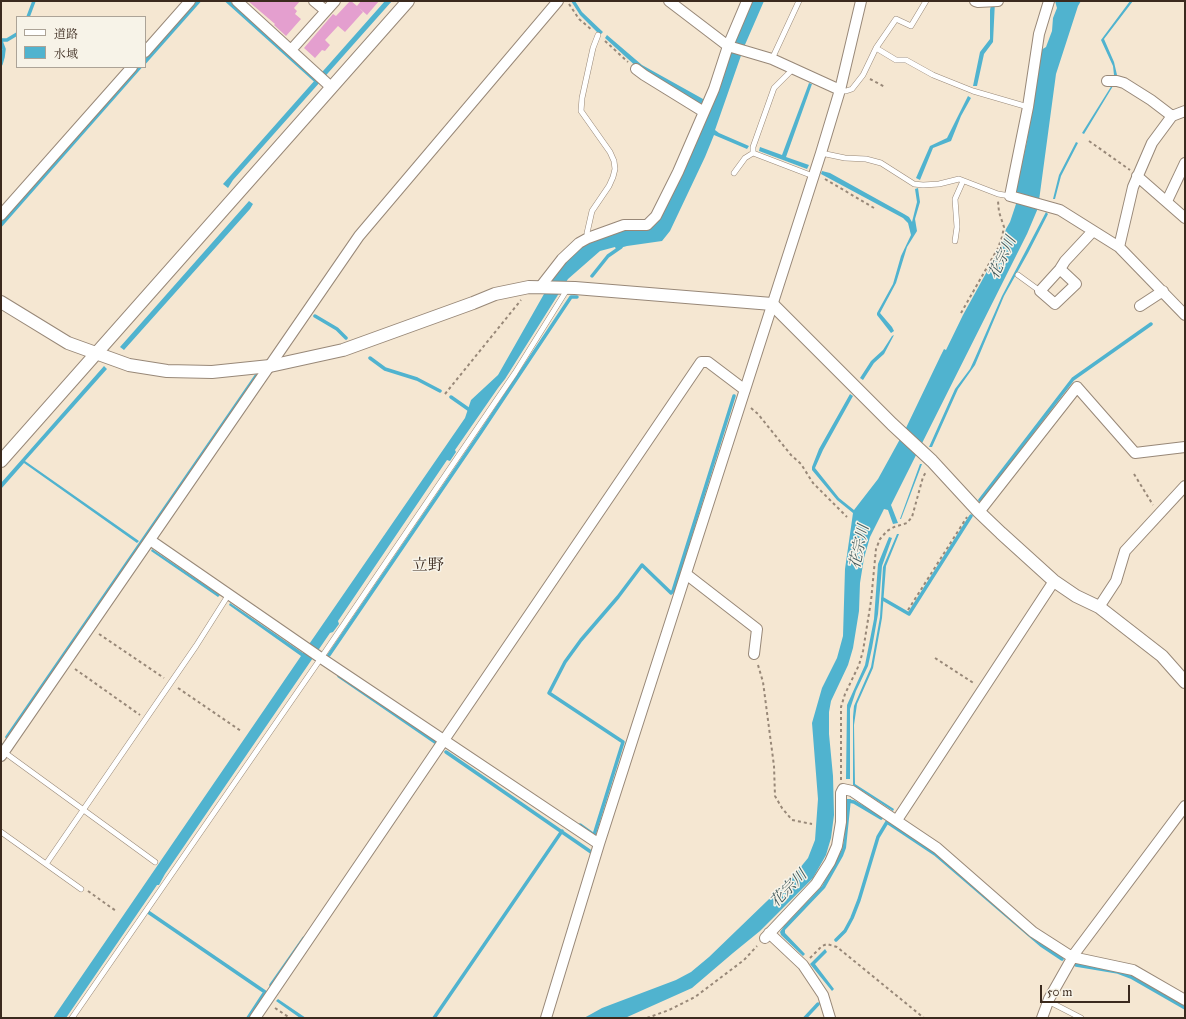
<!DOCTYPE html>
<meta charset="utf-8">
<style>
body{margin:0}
#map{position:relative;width:1186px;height:1019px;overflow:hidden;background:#f5e7d2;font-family:"IM FELL Great Primer","Noto Serif JP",serif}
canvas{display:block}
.frame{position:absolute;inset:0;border:2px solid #3b2a1e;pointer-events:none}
.legend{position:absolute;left:16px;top:16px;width:130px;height:52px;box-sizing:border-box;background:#f7f3e8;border:1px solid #aca397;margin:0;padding:5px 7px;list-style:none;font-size:12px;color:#3b2a1e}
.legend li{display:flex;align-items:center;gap:8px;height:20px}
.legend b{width:20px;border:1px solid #aca397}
.scale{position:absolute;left:1040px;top:985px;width:90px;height:18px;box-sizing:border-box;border:2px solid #3b2a1e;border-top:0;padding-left:5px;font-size:12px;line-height:14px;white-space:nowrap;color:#3b2a1e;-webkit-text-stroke:3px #f7f3e8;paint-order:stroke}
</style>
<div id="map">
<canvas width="1186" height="1019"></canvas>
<div class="frame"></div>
<ul class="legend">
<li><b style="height:5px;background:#fff"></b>道路</li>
<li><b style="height:11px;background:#50b3cf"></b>水域</li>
</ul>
<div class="scale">50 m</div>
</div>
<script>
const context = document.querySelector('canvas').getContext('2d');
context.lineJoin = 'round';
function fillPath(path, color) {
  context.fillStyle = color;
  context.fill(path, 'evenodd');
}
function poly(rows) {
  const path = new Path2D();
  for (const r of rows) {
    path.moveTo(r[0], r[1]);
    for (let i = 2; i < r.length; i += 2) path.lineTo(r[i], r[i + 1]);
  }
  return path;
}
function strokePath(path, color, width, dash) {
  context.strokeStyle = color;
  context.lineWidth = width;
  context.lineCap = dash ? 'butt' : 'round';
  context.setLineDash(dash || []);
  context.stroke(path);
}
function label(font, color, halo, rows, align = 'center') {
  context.font = font + ' "IM FELL Great Primer","Noto Serif JP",serif';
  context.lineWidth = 3;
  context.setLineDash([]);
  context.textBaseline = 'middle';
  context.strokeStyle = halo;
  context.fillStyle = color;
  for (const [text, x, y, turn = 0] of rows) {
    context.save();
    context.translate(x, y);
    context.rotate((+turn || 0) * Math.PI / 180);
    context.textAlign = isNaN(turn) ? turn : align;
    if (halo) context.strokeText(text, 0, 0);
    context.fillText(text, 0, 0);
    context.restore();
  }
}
fillPath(poly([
 [385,1,392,1,233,180,228,188,223,184],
 [571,1,575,1,582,12,603,32,600,35,580,15],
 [750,1,764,1,744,47,715,130,719,133,749,146,747,149,714,135,705,157,670,231,662,241,627,246,616,249,615,247,600,251,568,279,505,379,498,388,455,450,456,452,450,461,447,460,338,621,339,624,333,632,330,633,165,874,159,885,157,885,66,1018,53,1018,301,656,229,605,230,603,303,653,465,418,471,400,498,375,544,294,552,280,571,256,583,245,623,229,647,229,709,109,639,69,605,38,607,35,642,65,712,104,731,50],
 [995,1,993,42,984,54,977,86,973,86,980,52,990,39,990,10,991,5],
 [1055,1,1081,1,1078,6,1056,74,1038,208,1027,234,891,505,898,523,893,524,888,510,884,509,870,537,864,558,860,583,859,611,853,648,848,665,831,701,829,712,829,734,833,776,834,815,831,838,826,855,813,878,760,931,733,953,692,988,625,1018,584,1018,602,1008,676,980,691,972,709,957,795,874,808,858,815,840,818,799,812,723,822,688,837,658,843,636,845,569,853,513,837,500,812,470,812,467,819,449,850,394,853,396,823,450,815,468,839,498,854,510,878,479,905,430,941,355,944,349,946,350,963,315,1001,246,1006,229,1010,222,1016,204,1016,190,1027,141,1041,50,1046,47,1052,31,1053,18,1057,8],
 [1130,1,1133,1,1104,39,1114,62,1117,75,1114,75,1113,66,1101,40],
 [809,83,812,84,786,157,809,165,807,169,759,151,760,147,782,155],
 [1112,85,1113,86,1084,134,1082,133],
 [968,96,971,98,961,116,951,141,933,148,920,180,916,178,930,146,947,138],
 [1076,142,1078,143,1061,176,1055,199,1053,199,1059,175],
 [822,171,830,173,904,214,909,217,912,222,917,202,915,189,918,188,920,202,915,219,917,231,907,247,896,283,880,313,892,327,894,331,891,333,877,315,877,313,893,284,901,256,911,235,908,223,903,218,821,174],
 [249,201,253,204,250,209,124,350,120,347],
 [1046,212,1048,214,1028,253,1004,296,975,365,958,389,932,447,929,447,955,389,970,369,975,358,1002,296],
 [894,335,884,354,874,363,863,380,860,378,871,361,883,350,892,336],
 [104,366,107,369,25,461,139,541,137,543,24,463,1,489,1,483],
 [920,464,922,464,901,519,900,519],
 [897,534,899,534,886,566,882,618,873,668,857,704,854,725,855,784,894,809,893,811,853,785,853,717,854,706,871,667,880,617,883,567],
 [889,537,892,538,882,566,878,614,872,648,868,666,856,691,850,709,850,779,846,779,847,705,865,665,874,619,878,564],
 [152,549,220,595,218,597,151,551],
 [847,799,851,799,846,848,843,856,825,888,785,930,785,933,805,954,803,956,781,935,780,932,784,926,822,886,838,857,842,849,844,840],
 [825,949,827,952,815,964,834,989,832,991,810,964],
 [278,999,306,1018,300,1018,276,1001]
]), '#50b3cf');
strokePath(poly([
 [227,1,317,82,315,84],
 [28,17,34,1],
 [1,40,7,40,17,34],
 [1,41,4,49,3,57,1,64],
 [145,62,199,1],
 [1,225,140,67],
 [592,276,608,256,621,247],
 [315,316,337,329,346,338],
 [370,358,385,369,417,379,440,391],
 [451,397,471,411],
 [980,500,1073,379,1151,324],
 [883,599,909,614,971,516],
 [329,655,481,432,571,297,577,297],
 [339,676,438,744,437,745],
 [7,737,256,376],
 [1,747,2,745],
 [446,752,591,852],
 [849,801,854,802,881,818],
 [580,825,594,835,623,742,549,693,565,662,581,640,618,597,642,565,671,593,673,591,734,396],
 [148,912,265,992,248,1018],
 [836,940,845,931,852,918,859,900,878,837,887,822,935,854,1041,945,1062,959],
 [1076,965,1118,972,1131,977,1185,1008],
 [271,985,304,938],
 [434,1018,562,831],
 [805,1018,818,1004]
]), '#50b3cf', 3.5);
fillPath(poly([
 [248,1,300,1,294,8,297,11,295,14,301,19,286,36,274,25,275,24],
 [350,1,351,1,357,6,361,1,379,1,367,15,359,8,363,12,345,32,338,26,325,40,330,45,325,51,322,50,315,58,304,48,333,14,336,16]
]), '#e49fcf');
const service = poly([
 [876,48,896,60,906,60,933,75,973,91,1028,107],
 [772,59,799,1],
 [793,69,774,88,753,147,753,153,813,176],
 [840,90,846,91,852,89,863,75,876,48,896,19,911,26,926,1],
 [821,153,845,158,866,159,881,163,914,184,923,185,939,184,959,179,998,194,1010,196],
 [734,173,745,158,753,153],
 [588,238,587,233,592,211,609,186,613,177,615,169,614,161,610,152,581,111,582,98,593,48,598,35],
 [955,241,957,227,955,199,963,181],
 [1018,275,1040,291],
 [4,752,155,862],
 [1,832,81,889],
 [46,864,196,646,229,594],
 [1048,1001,1081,1018],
 [72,1018,321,658,515,373,568,288]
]);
const minor = poly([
 [237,1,331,87],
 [314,1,326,11],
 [669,1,728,46,772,59,840,90],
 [975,1,978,2,998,1],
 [1049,1,1039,34,1028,107,1010,196,1060,210,1119,247,1185,315],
 [291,50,335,1],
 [145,52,190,1],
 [636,69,644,75,704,112],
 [1107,81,1117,81,1124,83,1151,100,1172,116],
 [1137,176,1185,218],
 [1167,201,1185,163],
 [1,215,132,67],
 [1119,247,1133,187,1152,143,1172,116,1185,111],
 [1060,269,1076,284,1055,304,1040,291,1060,269,1065,261,1093,231],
 [541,286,562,259,579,243,588,238,624,225,647,225,656,216,678,172,714,89,728,46,747,1],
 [1140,306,1163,291],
 [979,512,1077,387,1135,453,1185,447],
 [150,540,321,658,599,844],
 [686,574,757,629,754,654],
 [1099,607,1116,581,1125,551,1185,486],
 [1,756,359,236,558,1],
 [897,820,1054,581],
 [769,933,803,965,823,995,830,1018],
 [765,938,816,884,830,862,837,846,841,822,841,793,843,789,852,791,937,848,1033,932,1072,957,1133,970,1185,1000],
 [255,1018,701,362,708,362,745,390],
 [546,1018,599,844,821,153,840,90,861,1],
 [1042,1018,1049,999,1075,953,1185,806]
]);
const tertiary = poly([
 [1,302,68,343,129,365,167,371,212,372,270,366,343,350,473,303,495,294,529,287,575,288,772,304,892,424,932,461,979,512,1001,533,1054,581,1076,596,1099,607,1162,656,1185,682],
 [1,461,408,1]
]);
strokePath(service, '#988878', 6);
strokePath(minor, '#988878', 12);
strokePath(tertiary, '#988878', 14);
strokePath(poly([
 [569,4,579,19,592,30],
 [605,41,628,62],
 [870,79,885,87],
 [1089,141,1130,170],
 [825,179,874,208],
 [961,313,998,248,1002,237,1004,227,999,212,998,201],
 [445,394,521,300],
 [751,408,758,414,791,455,801,464,813,483,847,517],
 [1134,474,1153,505],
 [908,610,967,517],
 [99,634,164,678],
 [935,658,975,684],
 [758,665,763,682,774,766,775,796,782,808,792,820,812,824],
 [75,669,140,715],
 [178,688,241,731],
 [841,780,841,707,845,694,859,665,863,651,871,601,876,549,880,539,887,531,894,527,907,523,912,517,923,477,926,472],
 [88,891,116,911],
 [810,958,822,946,827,944,837,947,924,1018],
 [275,1008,290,1018],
 [647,1018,669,1010,695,997,744,960,757,946]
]), '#988878', 2, [3, 3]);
strokePath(service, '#fff', 5);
strokePath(minor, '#fff', 10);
strokePath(tertiary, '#fff', 12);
label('italic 15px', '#425a5c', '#f7f3e8', [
 ["花宗川",1003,258,-65],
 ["花宗川",860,547,-78],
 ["花宗川",789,889,-46]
]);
label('16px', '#3b2a1e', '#f7f3e8', [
 ["立野",428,566]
]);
</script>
